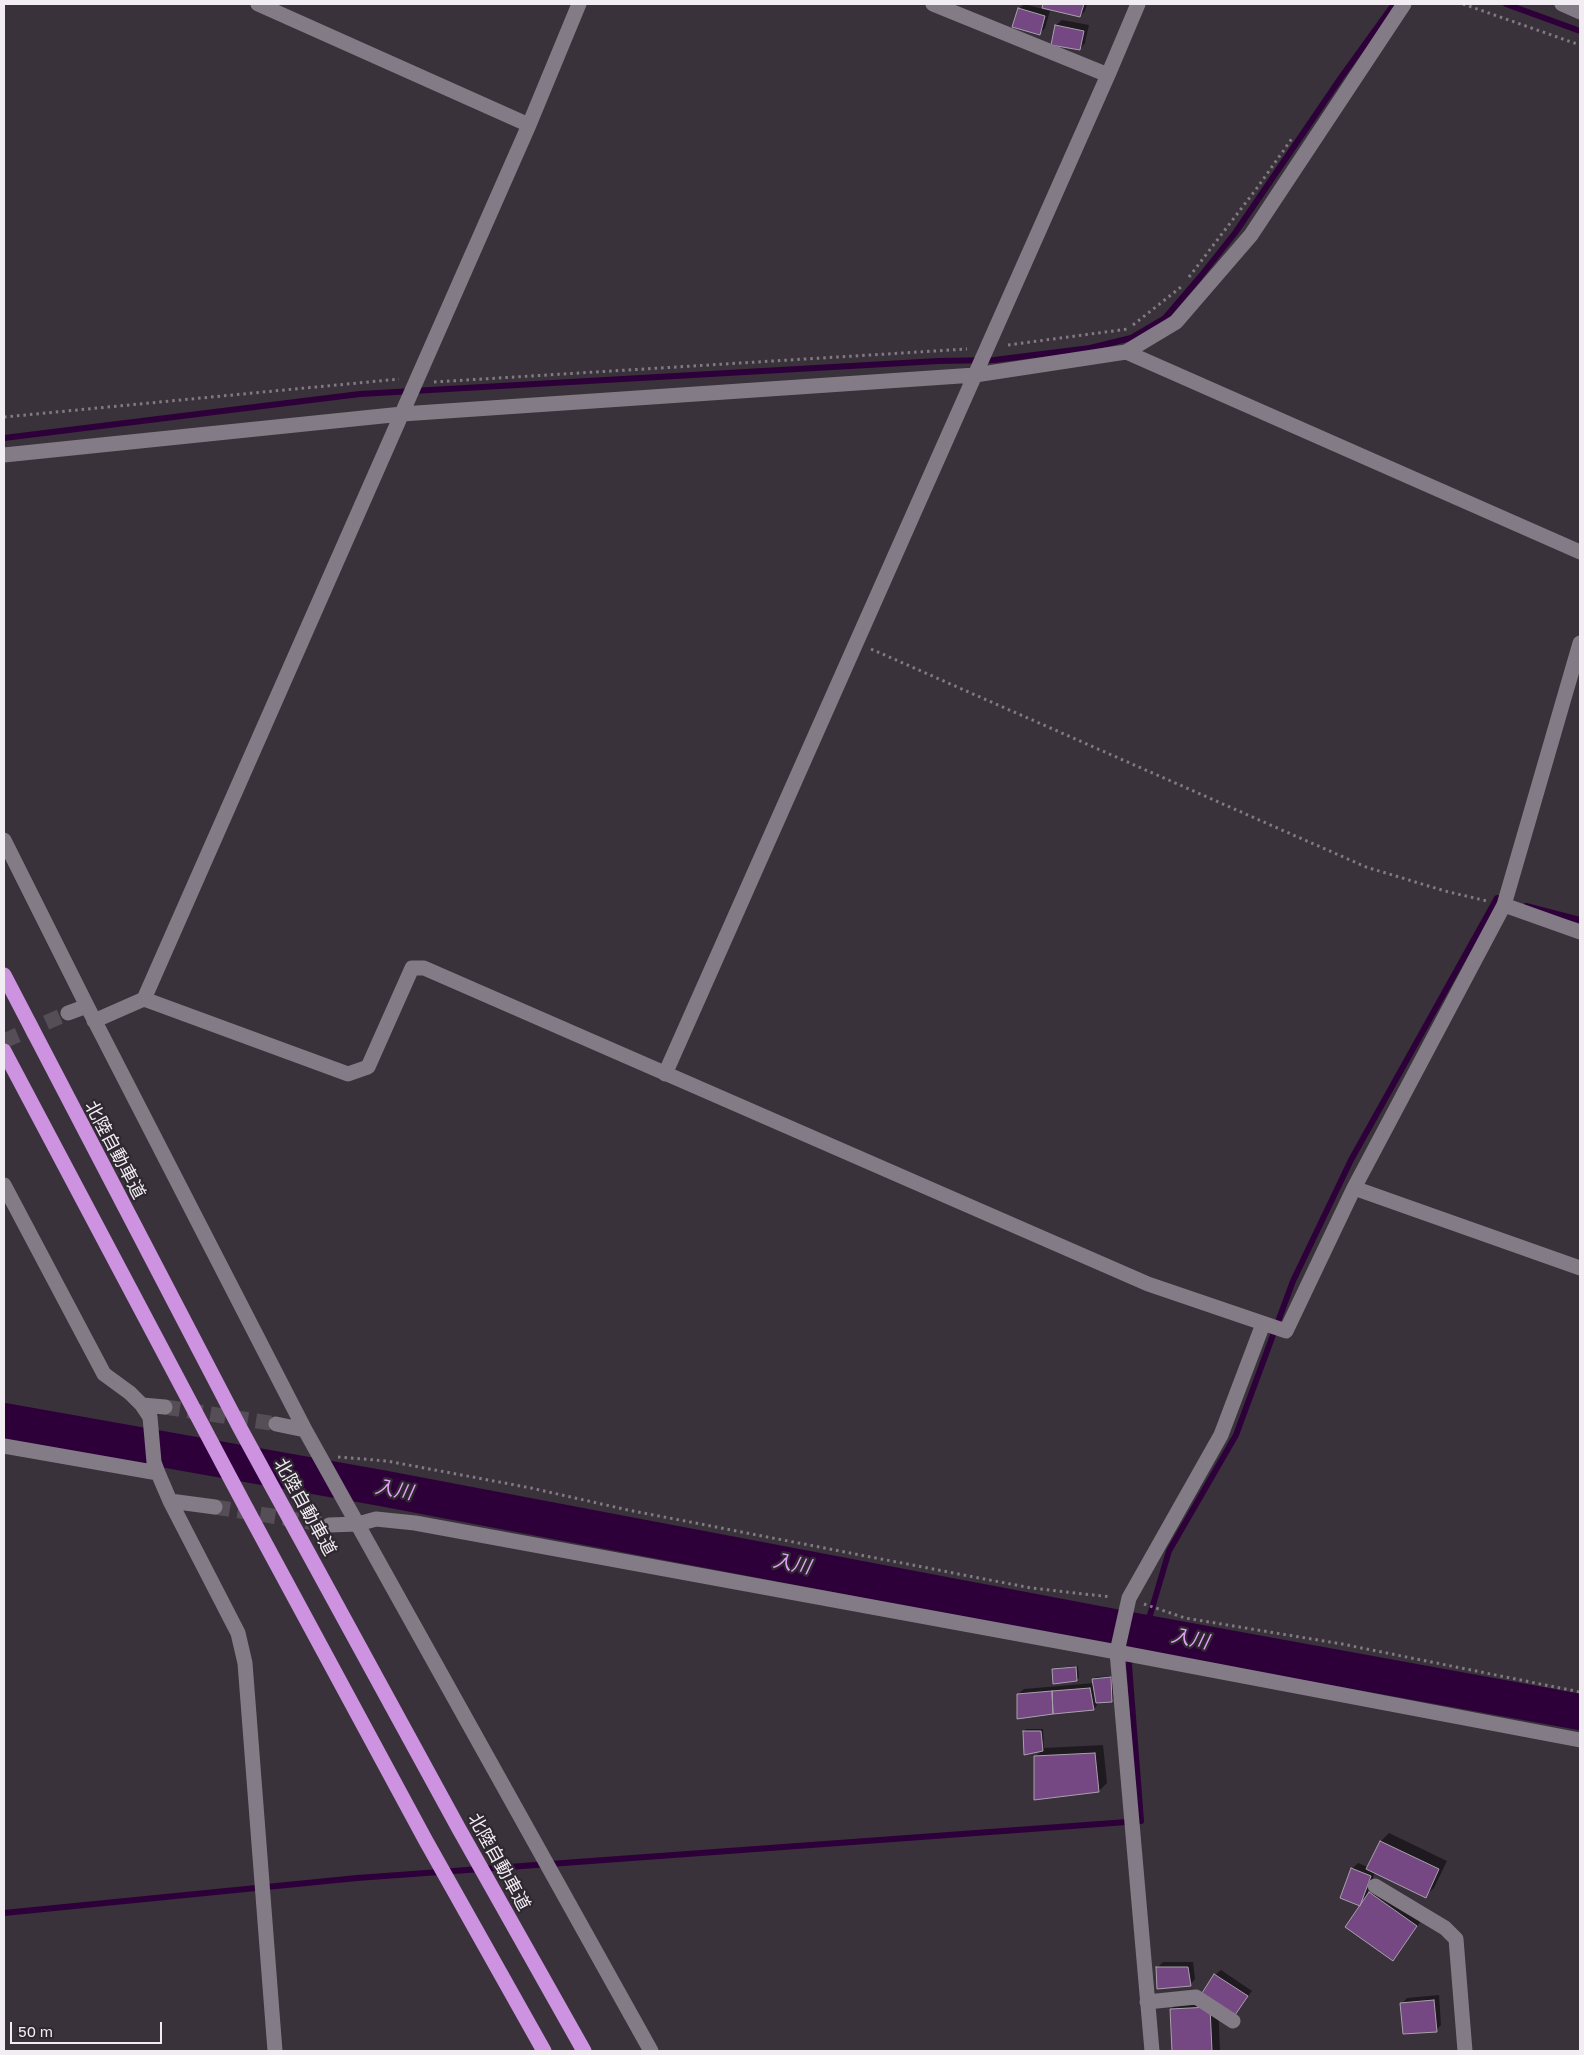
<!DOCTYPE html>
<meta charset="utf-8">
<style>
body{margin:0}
#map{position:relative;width:1584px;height:2055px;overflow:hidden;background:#39323b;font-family:"Golos Text",sans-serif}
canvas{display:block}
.frame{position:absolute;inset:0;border:5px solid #f2edf3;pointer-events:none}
.scale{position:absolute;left:10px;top:2022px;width:152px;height:22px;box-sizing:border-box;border:2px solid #f2edf3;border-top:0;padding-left:6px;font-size:15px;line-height:18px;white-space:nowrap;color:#f2edf3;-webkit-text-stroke:4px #2f2831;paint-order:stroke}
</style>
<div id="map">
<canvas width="1584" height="2055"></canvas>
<div class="frame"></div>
<div class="scale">50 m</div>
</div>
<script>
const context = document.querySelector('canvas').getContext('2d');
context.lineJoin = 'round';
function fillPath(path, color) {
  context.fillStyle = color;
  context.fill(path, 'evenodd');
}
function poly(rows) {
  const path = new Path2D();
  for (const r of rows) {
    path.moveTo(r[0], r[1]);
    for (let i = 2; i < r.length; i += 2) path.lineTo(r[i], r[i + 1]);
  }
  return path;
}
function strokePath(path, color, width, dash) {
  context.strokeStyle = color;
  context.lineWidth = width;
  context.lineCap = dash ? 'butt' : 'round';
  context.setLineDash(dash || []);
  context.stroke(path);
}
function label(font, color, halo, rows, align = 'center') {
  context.font = font + ' "Golos Text","Noto Sans JP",sans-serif';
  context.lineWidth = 4.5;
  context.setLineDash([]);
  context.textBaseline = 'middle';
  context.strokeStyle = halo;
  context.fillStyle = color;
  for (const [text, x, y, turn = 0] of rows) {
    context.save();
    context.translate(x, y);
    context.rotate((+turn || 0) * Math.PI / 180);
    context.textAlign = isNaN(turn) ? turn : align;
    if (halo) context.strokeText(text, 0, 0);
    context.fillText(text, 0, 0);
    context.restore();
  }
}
fillPath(poly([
 [1024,4,1050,11,1045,28,1039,34,1019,9],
 [1045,4,1087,4,1085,11,1080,16,1044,7],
 [1062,20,1089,25,1085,43,1080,49,1056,25],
 [1078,1666,1079,1678,1076,1680,1053,1670,1055,1668],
 [1113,1676,1114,1698,1111,1701,1099,1702,1094,1709,1018,1694,1024,1689,1094,1683,1095,1677],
 [1026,1729,1043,1729,1044,1748,1103,1745,1107,1783,1099,1791,1035,1757,1042,1750,1024,1731],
 [1389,1833,1447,1861,1434,1888,1425,1896,1375,1872,1366,1898,1378,1885,1424,1917,1393,1959,1362,1905,1341,1897,1352,1869,1358,1863,1368,1867,1381,1841],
 [1163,1962,1193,1962,1195,1979,1190,1985,1158,1967],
 [1221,1970,1252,1991,1235,2014,1218,2003,1220,2051,1174,2051,1171,2009,1180,2001,1213,1999,1215,1975],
 [1439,1995,1441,2025,1436,2030,1402,2004,1407,1998]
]), '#0007');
strokePath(poly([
 [1506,4,1580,31],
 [4,438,360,394,938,361,994,360,1090,348,1131,338,1165,318,1200,277,1235,233,1342,76,1394,4],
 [1526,906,1580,920],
 [1145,1632,1169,1551,1236,1435,1293,1281,1351,1160,1497,898,1507,900],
 [4,1913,357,1878,1141,1821,1129,1665,1135,1631]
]), '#2e003a', 6);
strokePath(poly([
 [4,1421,381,1488,1135,1631,1580,1712]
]), '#2e003a', 36);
const building = poly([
 [1043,4,1084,4,1080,17,1042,8,1043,4],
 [1018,8,1045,16,1040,35,1012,27,1018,8],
 [1055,25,1084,31,1080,50,1051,45,1055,25],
 [1076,1667,1077,1681,1053,1684,1052,1669,1076,1667],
 [1111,1677,1112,1702,1096,1703,1092,1679,1111,1677],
 [1090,1688,1094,1710,1053,1714,1052,1691,1090,1688],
 [1052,1691,1053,1714,1017,1719,1017,1694,1052,1691],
 [1023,1731,1041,1731,1043,1751,1024,1755,1023,1731],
 [1095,1753,1099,1792,1034,1800,1034,1756,1095,1753],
 [1380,1841,1439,1869,1426,1898,1366,1869,1380,1841],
 [1351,1868,1371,1876,1360,1906,1340,1898,1351,1868],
 [1369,1892,1417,1926,1393,1961,1345,1927,1369,1892],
 [1156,1967,1188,1967,1191,1986,1157,1989,1156,1967],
 [1214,1974,1248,1996,1235,2015,1202,1993,1214,1974],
 [1434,2000,1437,2032,1403,2034,1400,2003,1434,2000],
 [1210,2007,1212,2051,1172,2051,1170,2009,1210,2007]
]);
fillPath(building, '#754783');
strokePath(building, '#a9a1ac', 1);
strokePath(poly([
 [4,1041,68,1013],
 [165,1407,276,1424],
 [215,1507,329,1525]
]), '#554e57', 15, [15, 8]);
strokePath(poly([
 [1463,4,1580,45],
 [1189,277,1257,188,1293,137],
 [1133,325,1181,287],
 [1008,345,1128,329],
 [434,382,967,349],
 [4,417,399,379],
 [871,649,1366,867,1445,891,1487,901],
 [338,1457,387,1461,531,1488,628,1510,1031,1588,1111,1597],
 [1144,1604,1185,1618,1342,1644,1580,1692]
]), '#817a82', 3, [2.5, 4]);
strokePath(poly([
 [258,4,529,125],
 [933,4,1108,75,1138,4],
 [1562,4,1580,12],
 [1126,352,1580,552],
 [4,455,402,414,975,375,1126,352,1176,322,1251,235,1404,4],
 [4,840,87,1006,305,1430,651,2051],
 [1504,905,1580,643],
 [144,999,348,1074,368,1067,412,968,424,968,1148,1284,1286,1331,1354,1188,1504,905,1580,932],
 [68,1013,87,1006],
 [94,1021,144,999,529,125,579,4],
 [665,1074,1108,75],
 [4,1185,104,1374,130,1393,142,1405,150,1417,154,1462,158,1473],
 [1354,1188,1580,1268],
 [142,1405,165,1407],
 [276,1424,305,1430],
 [4,1446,158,1473,170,1501,238,1633,245,1663,275,2051],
 [170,1501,215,1507],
 [329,1525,358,1524,376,1519,415,1523,1117,1652,1580,1740],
 [1375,1886,1445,1928,1456,1939,1465,2051],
 [1147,2002,1196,1997,1233,2021],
 [1152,2051,1117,1652,1129,1598,1221,1435,1263,1324]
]), '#837b86', 15);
strokePath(poly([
 [4,975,240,1428,459,1829,584,2051],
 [4,1051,244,1504,426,1841,544,2051]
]), '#cd92e0', 15);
label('18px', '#f2edf3', '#2f2831', [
 ["北陸自動車道",115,1150,62],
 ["北陸自動車道",305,1507,61],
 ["北陸自動車道",499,1862,61]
]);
label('italic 19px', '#e3a1f7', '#2f2831', [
 ["入川",394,1490,10],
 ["入川",792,1564,11],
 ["入川",1190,1639,11]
]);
</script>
